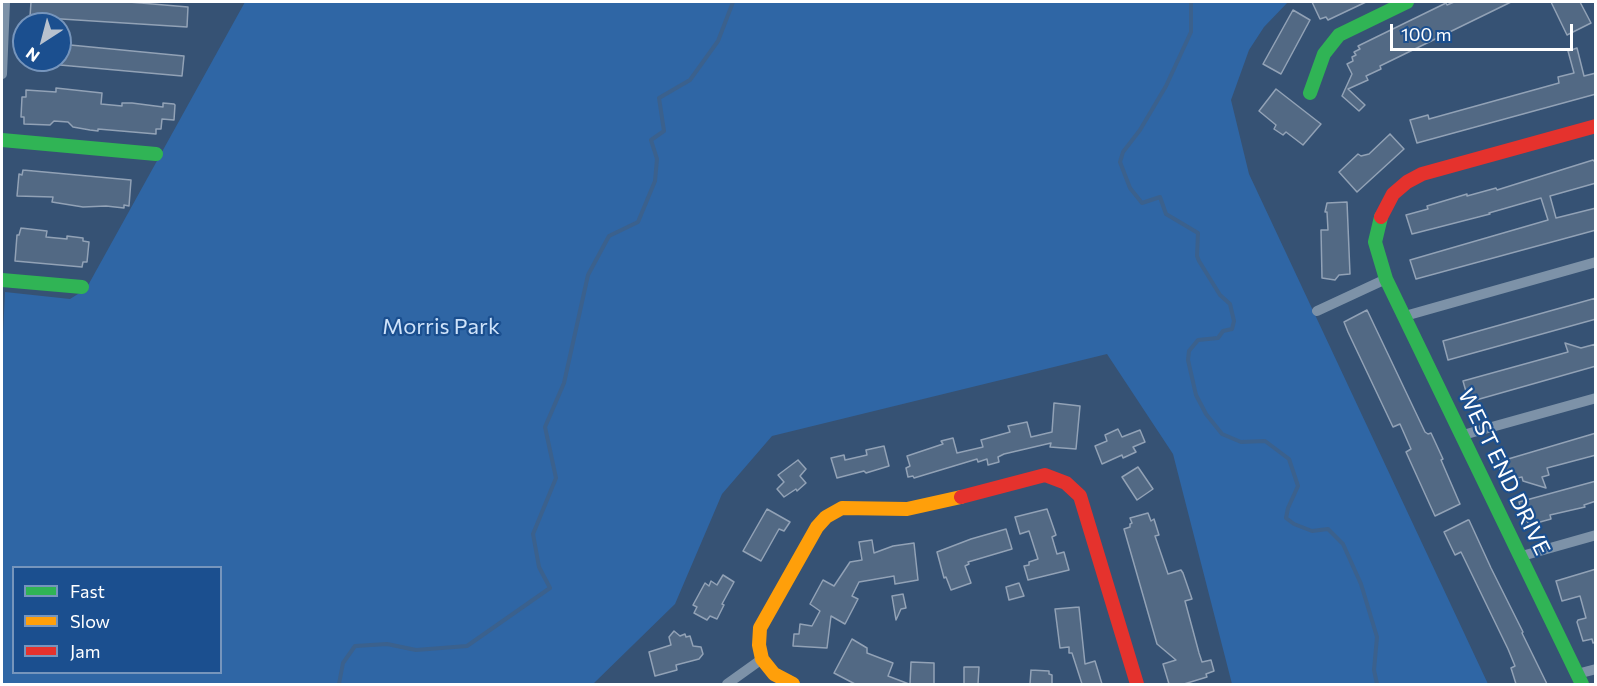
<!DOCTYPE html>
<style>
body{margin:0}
#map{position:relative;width:1597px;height:686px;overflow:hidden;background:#365274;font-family:Commissioner,sans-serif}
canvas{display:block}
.frame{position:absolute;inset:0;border:3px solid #fff;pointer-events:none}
.legend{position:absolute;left:12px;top:566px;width:210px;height:108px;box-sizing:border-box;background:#1b4f8f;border:2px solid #7695bc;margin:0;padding:8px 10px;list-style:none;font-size:18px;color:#fff}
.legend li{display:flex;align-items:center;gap:12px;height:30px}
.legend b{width:30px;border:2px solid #7695bc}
.north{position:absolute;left:12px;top:12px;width:60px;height:60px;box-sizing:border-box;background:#1b4f8f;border:2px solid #7695bc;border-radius:50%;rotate:216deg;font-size:16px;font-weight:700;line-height:24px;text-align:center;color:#fff}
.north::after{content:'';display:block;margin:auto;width:21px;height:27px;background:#b9c2ce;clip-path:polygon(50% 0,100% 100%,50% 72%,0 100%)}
.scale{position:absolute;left:1390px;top:24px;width:183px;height:27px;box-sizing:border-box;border:3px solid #fff;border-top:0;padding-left:8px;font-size:18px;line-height:21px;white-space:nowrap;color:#fff;-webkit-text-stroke:4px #1b4f8f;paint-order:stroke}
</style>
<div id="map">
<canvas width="1597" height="686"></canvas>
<div class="frame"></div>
<ul class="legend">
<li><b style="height:8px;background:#30b455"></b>Fast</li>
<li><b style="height:8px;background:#ff9f0a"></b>Slow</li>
<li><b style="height:8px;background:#e5322d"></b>Jam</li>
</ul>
<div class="north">N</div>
<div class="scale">100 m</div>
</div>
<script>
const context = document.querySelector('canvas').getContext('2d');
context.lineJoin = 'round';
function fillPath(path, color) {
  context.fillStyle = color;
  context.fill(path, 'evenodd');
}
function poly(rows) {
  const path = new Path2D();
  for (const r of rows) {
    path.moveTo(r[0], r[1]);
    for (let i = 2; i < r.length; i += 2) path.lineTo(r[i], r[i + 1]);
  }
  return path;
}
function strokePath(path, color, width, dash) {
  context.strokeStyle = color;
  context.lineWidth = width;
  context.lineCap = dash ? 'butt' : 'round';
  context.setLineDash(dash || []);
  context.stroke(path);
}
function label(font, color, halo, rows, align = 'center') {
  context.font = font + ' Commissioner,sans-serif';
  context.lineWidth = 4.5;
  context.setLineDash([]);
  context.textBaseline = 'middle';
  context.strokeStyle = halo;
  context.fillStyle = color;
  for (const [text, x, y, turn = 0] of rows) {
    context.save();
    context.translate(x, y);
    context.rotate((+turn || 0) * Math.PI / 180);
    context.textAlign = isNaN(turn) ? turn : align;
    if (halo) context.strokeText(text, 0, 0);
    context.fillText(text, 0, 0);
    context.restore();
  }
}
fillPath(poly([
 [245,2,1288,2,1264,27,1249,50,1231,100,1249,174,1488,684,1232,684,1173,454,1107,354,772,436,722,494,675,604,593,684,2,684,2,355,5,292,70,299,86,289],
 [14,568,220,568,220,672,14,672]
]), '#2f66a5');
strokePath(poly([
 [1191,2,1191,32,1166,86,1140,130,1123,152,1120,162,1130,188,1142,203,1160,197,1166,214,1198,233,1197,256,1199,261,1220,295,1230,304,1234,321,1232,329,1223,331,1218,338,1198,340,1189,351,1188,360,1196,395,1206,414,1222,434,1241,442,1265,441,1289,459,1298,486,1288,508,1286,518,1294,524,1312,531,1328,529,1343,544,1361,584,1377,637,1374,670,1377,684],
 [339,684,343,663,355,646,387,644,416,650,467,646,550,588,539,567,533,534,556,478,545,427,564,383,588,275,609,236,638,222,655,181,657,159,651,140,664,131,659,98,690,80,718,41,733,2]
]), '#3b618d', 4);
const building = poly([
 [31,2,129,2,188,7,187,27,30,17,31,2],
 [1312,2,1366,2,1328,20,1326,17,1320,19,1312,2],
 [1454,2,1511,2,1380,66,1381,69,1366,76,1368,80,1348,89,1365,105,1359,111,1342,96,1352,74,1347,64,1353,61,1352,57,1356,55,1354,52,1360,49,1358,46,1446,3,1447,5,1454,2],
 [1551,2,1580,2,1591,23,1567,35,1551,2],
 [1293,10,1310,20,1281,74,1263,64,1293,10],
 [60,44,184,56,182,76,60,65,60,44],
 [1577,48,1584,76,1596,73,1596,94,1417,143,1410,120,1428,115,1429,119,1559,83,1558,77,1574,73,1568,51,1577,48],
 [56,88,102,93,101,104,122,106,122,103,132,103,163,107,163,103,174,104,175,105,174,120,162,119,161,129,156,129,156,134,98,129,98,131,90,130,73,127,68,122,54,121,50,125,24,124,24,117,21,117,22,97,26,97,26,90,56,92,56,88],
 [1276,89,1321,124,1303,145,1286,132,1283,135,1274,129,1276,125,1259,111,1276,89],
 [1390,134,1404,149,1357,192,1339,172,1358,154,1361,156,1369,154,1390,134],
 [1593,160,1596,163,1596,183,1550,196,1556,218,1596,208,1596,230,1416,279,1410,260,1548,220,1541,198,1489,213,1490,214,1412,234,1406,215,1428,209,1427,206,1467,194,1467,196,1496,188,1497,190,1593,160],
 [23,170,131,180,129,206,124,205,124,208,106,206,83,207,52,202,53,197,17,196,19,174,22,175,23,170],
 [1347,202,1350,274,1339,275,1335,280,1322,278,1321,230,1328,230,1327,212,1325,212,1327,203,1347,202],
 [21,228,47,231,46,237,67,239,67,236,83,238,83,241,89,242,87,262,83,262,82,267,15,261,17,235,19,235,21,228],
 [1596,298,1596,319,1448,360,1443,341,1596,298],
 [1367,310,1425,432,1428,434,1431,433,1443,459,1441,460,1460,504,1435,516,1406,452,1411,449,1400,424,1393,427,1348,332,1344,322,1367,310],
 [1565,343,1581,348,1596,344,1596,366,1469,402,1463,381,1568,352,1565,343],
 [1054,403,1080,406,1076,449,1050,447,1051,443,1004,454,998,457,999,462,988,465,987,459,978,462,977,459,914,478,913,476,908,477,906,468,910,466,907,456,943,444,941,441,953,438,957,453,983,447,981,440,1010,432,1008,426,1027,422,1031,437,1052,432,1054,403],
 [1118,429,1122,437,1140,430,1145,442,1133,447,1136,452,1123,458,1122,455,1102,464,1095,446,1107,441,1105,435,1118,429],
 [1596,433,1596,455,1547,468,1549,475,1542,477,1546,488,1523,481,1522,477,1503,481,1498,462,1596,433],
 [884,446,889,466,866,473,864,471,837,478,831,458,844,455,845,460,867,455,866,450,884,446],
 [798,460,806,469,800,476,806,483,797,491,796,489,784,497,777,489,784,482,778,475,798,460],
 [1138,467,1153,489,1137,500,1122,477,1138,467],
 [1596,481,1596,501,1584,505,1585,507,1550,515,1551,519,1529,525,1527,521,1524,522,1519,502,1596,481],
 [767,509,790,522,784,531,779,529,761,561,743,551,767,509],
 [1047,509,1056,535,1052,537,1057,554,1064,552,1069,570,1028,580,1024,566,1029,565,1029,562,1038,559,1029,531,1020,534,1015,517,1047,509],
 [1148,513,1151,521,1154,519,1159,535,1155,536,1168,574,1181,570,1183,573,1192,599,1185,601,1199,653,1202,662,1211,660,1214,671,1206,674,1207,677,1184,684,1169,684,1163,664,1176,660,1157,644,1124,529,1130,527,1130,524,1132,523,1130,518,1148,513],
 [1468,520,1469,520,1491,568,1523,632,1522,633,1547,684,1516,684,1511,668,1515,666,1508,649,1461,552,1455,555,1444,532,1468,520],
 [1006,529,1012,549,968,562,969,564,965,566,971,583,951,590,946,577,944,578,937,552,971,539,1006,529],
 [872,540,874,553,893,546,914,543,918,580,895,584,894,576,859,582,852,596,858,599,845,624,831,616,827,648,793,646,794,634,799,634,800,624,812,626,820,611,810,604,823,580,834,586,850,562,862,560,859,542,872,540],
 [1596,569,1596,642,1593,643,1592,639,1583,641,1577,622,1578,620,1586,618,1580,596,1562,601,1556,581,1596,569],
 [723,575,734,582,722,604,724,605,717,619,710,616,707,620,694,613,697,607,693,605,705,583,709,586,711,581,717,585,723,575],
 [1019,583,1024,596,1009,600,1006,587,1019,583],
 [903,594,906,608,901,609,896,620,892,596,903,594],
 [1079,607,1085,664,1095,661,1102,684,1082,684,1072,653,1069,653,1069,647,1060,648,1055,609,1079,607],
 [674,631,680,636,685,634,686,637,690,636,693,646,701,647,703,654,699,659,676,665,677,670,655,676,649,652,671,645,669,637,674,631],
 [852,639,867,648,867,653,893,663,888,676,909,684,855,684,834,673,852,639],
 [911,662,934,663,934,684,910,684,911,662],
 [964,667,979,667,978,684,964,684,964,667],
 [1031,670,1049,671,1049,674,1052,675,1052,684,1030,684,1031,670]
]);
fillPath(building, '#526984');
strokePath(building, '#92a2b6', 1.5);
strokePath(poly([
 [2,74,5,2],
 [1317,311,1386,279],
 [1405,316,1596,262],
 [1463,435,1596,398],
 [1522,556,1596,535],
 [1577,674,1596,669],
 [727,684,762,659]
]), '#7d92a8', 10);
strokePath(poly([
 [1310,93,1324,54,1339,35,1407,2],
 [2,140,156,154],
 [1381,217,1375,242,1386,279,1582,684],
 [2,280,82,287]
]), '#30b455', 14);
strokePath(poly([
 [793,684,774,674,762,659,759,645,760,628,817,527,826,517,842,508,907,509,961,497]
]), '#ff9f0a', 14);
strokePath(poly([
 [1381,217,1393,194,1407,182,1422,174,1596,126],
 [961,497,1045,475,1066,483,1080,496,1137,684]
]), '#e5322d', 14);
label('22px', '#cfe3fa', '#1b4f8f', [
 ["Morris Park",441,327]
]);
label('22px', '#fff', '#1b4f8f', [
 ["WEST END DRIVE",1504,472,64]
]);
</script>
